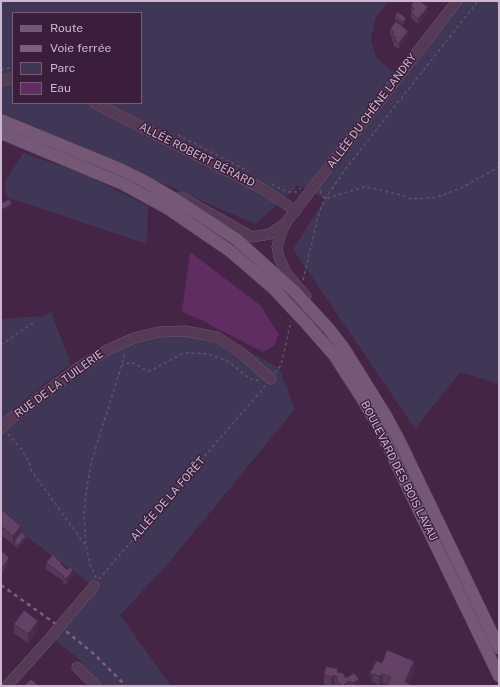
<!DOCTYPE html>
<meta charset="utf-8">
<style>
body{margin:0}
#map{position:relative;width:500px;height:687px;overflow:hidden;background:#442546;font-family:"Public Sans",sans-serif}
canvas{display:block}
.frame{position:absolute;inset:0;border:2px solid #ceb8cf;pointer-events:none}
.legend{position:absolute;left:12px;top:12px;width:130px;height:92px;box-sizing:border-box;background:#3a1e3b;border:1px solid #755c76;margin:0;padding:5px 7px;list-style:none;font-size:12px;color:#ceb8cf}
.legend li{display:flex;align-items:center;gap:8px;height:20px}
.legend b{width:20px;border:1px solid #755c76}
</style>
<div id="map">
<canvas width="500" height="687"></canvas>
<div class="frame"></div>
<ul class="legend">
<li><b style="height:5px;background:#745875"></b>Route</li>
<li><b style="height:5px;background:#7d5e7f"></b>Voie ferrée</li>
<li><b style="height:11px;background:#403656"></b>Parc</li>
<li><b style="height:11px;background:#5f2d62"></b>Eau</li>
</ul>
</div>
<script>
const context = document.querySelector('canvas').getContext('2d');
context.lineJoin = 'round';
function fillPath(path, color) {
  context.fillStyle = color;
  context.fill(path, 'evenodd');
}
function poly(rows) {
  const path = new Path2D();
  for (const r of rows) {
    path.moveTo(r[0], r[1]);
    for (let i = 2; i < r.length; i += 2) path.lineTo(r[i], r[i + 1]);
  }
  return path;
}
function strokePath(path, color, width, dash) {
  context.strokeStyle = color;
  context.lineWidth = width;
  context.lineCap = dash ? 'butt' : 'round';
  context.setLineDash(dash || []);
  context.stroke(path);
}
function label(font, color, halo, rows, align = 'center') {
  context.font = font + ' "Public Sans",sans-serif';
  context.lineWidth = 3;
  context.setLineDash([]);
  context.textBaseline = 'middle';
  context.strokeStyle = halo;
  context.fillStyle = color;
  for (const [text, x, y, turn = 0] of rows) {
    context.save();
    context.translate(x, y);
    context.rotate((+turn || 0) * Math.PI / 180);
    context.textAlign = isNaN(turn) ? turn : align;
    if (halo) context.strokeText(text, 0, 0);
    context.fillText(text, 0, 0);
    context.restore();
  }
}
fillPath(poly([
 [1,1,389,1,375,19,371,40,376,57,393,72,450,1,499,1,499,384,460,372,415,429,293,249,325,199,297,185,292,192,255,224,1,112],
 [13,13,141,13,141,103,13,103],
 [23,153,82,173,148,206,147,244,7,197,4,183],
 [51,312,71,364,29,396,1,420,1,319,43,316],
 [180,327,239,346,279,368,295,409,166,566,120,615,171,686,102,686,81,661,49,635,92,585,27,537,1,515,1,434,12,422,80,371,129,339]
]), '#403656');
fillPath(poly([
 [190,252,260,305,279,334,274,346,263,352,199,319,182,312]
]), '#5f2d62');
const minor = poly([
 [1,81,13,78],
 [95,103,263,189,296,211],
 [181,197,252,237,270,234,286,223],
 [306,296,286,273,279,257,277,247,282,231,287,221,457,1],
 [1,428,9,420,78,368,107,350,134,338,158,332,185,331,217,337,240,352,271,379],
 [65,620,94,586],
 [77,667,96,686],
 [7,686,51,637]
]);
const major = poly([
 [1,120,122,170,146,182,178,201,236,239,295,292,329,329,343,347,386,416,399,440,499,648],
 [1,133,123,184,167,208,230,251,273,288,304,321,334,355,363,400,378,426,499,676]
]);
strokePath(minor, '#6e5670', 11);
strokePath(major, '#5a415c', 13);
strokePath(poly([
 [1,70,13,67],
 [178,135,248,171],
 [272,184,287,192,296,192,301,188],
 [320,191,325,199,364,187,376,189,401,195,411,199,431,198,441,196,463,187,499,167],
 [303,280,319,213,325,199,347,167,478,1],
 [1,345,36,321],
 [121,366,131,362,148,371,150,371,184,353,196,353,207,354,228,361,246,376,254,381,260,380],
 [275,373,281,365,291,321],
 [8,434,21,449,29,462,31,470,86,546],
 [96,578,90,564,86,546,84,515,86,494,91,463,123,361,125,351],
 [99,579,266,385]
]), '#60526f', 1.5, [3, 3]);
strokePath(minor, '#543a55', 10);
strokePath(major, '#745875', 12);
strokePath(poly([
 [1,585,67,632,94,654,126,686]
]), '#7d5e7f', 2.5, [4, 4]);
const minorBridge = poly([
 [51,637,65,620]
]);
strokePath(minorBridge, '#6e5670', 11, []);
strokePath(minorBridge, '#543a55', 10);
fillPath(poly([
 [411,6,428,13,418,24,411,18],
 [395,16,406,21,403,25,395,19],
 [390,29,408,37,399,49,394,46,394,43,392,41,392,37,390,35],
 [1,509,21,532,26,539,18,548,1,535],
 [1,548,9,563,3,573,1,572],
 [46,563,61,564,73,576,66,585,63,583,63,581,46,569],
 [14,624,38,630,28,643,14,633],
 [382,663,414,670,408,684,388,685,383,683,379,685,373,682,370,683,370,671,372,670],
 [338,672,346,678,359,686,337,686,335,684,331,686,324,684,324,675]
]), '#563959');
fillPath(poly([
 [428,7,428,13,418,24,418,19],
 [406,18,406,21,403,25,403,22],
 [408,31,408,37,399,49,399,43],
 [12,204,12,206,3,212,3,209],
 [21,526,21,535,14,542,13,545,13,536],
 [26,536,26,539,18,548,18,545],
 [9,558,9,563,3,573,3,567],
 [73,570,73,576,66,585,66,579],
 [38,621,38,630,28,643,28,634],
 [414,661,414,670,407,686,405,682],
 [370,674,373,674,373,682,370,683],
 [383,674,383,683,379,685,379,676],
 [335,675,335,684,331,686,331,677],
 [359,679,359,686,353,686,353,683],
 [348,681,348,686,343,686],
 [351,681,351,686,349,686,349,682]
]), '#462e48');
const building = poly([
 [414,1,420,1,428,7,418,19,411,12,414,8,411,6,414,1],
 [398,12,406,18,403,22,395,16,398,12],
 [396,21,408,31,399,43,394,40,396,38,392,35,394,32,390,29,396,21],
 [9,199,12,204,3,209,1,207,1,204,9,199],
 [1,509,21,526,13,536,1,526,1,509],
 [21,532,26,536,18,545,14,542,21,532],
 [3,552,9,558,3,567,1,566,1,554,3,552],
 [53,554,58,560,60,561,61,564,67,570,70,567,73,570,66,579,63,577,64,576,46,563,53,554],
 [24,610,38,621,28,634,14,624,24,610],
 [387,650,414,661,405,682,414,686,387,686,391,677,383,674,379,676,373,674,370,674,370,671,372,670,376,661,382,663,387,650],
 [326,666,338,669,337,672,340,673,342,672,346,678,354,673,359,679,353,683,351,681,349,682,348,681,343,686,341,686,337,680,337,677,335,675,331,677,324,675,326,666],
 [31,679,39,686,22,686,24,684,25,685,31,679]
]);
fillPath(building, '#644267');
strokePath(building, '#462e48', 1);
label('11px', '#ceb8cf', '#3a1e3b', [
 ["ALLÉE DU CHÊNE LANDRY",372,111,-53],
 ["ALLÉE ROBERT BÉRARD",197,155,27],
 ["RUE DE LA TUILERIE",59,384,-36],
 ["BOULEVARD DES BOIS LAVAU",399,471,63],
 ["ALLÉE DE LA FORÊT",168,499,-49]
]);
</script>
